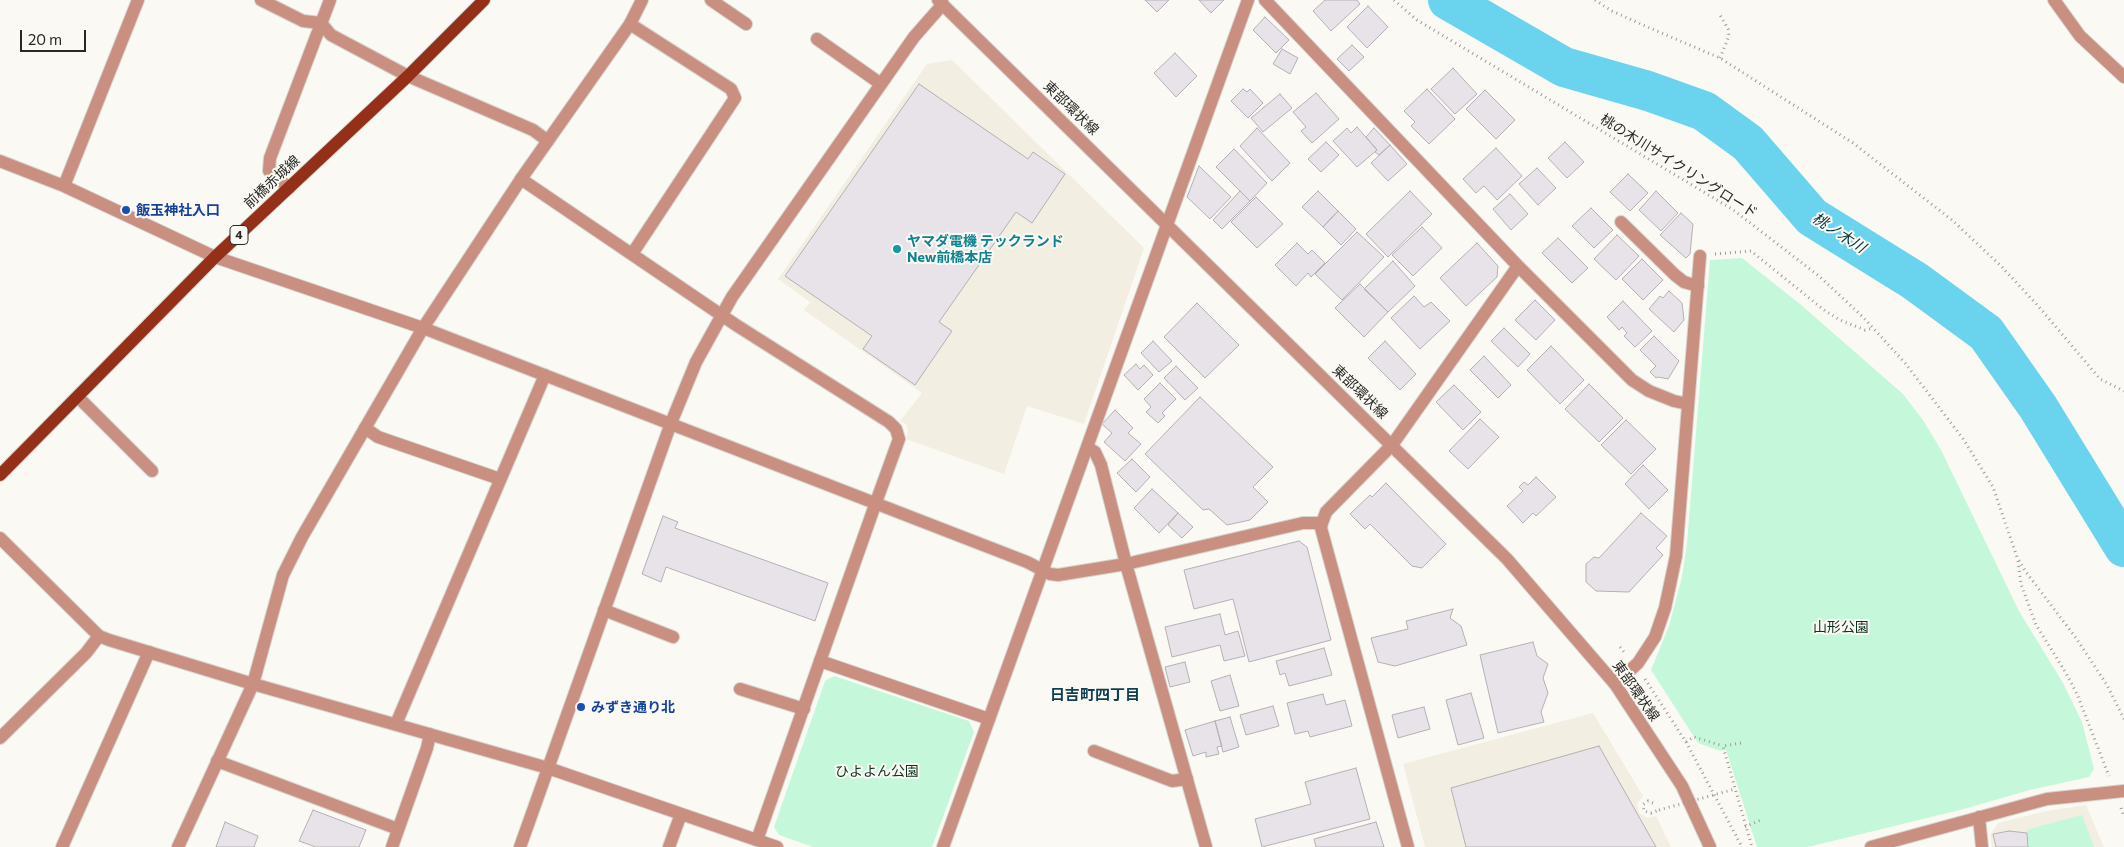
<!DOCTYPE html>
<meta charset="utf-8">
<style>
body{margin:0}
#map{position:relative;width:2124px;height:847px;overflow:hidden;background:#fbf9f3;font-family:Commissioner,sans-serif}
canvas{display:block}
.scale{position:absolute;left:20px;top:30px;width:66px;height:22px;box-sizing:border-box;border:2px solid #272725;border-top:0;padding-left:6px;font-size:15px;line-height:18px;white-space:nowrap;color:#272725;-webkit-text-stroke:4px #fbf9f3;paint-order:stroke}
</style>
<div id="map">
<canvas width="2124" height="847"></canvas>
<div class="scale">20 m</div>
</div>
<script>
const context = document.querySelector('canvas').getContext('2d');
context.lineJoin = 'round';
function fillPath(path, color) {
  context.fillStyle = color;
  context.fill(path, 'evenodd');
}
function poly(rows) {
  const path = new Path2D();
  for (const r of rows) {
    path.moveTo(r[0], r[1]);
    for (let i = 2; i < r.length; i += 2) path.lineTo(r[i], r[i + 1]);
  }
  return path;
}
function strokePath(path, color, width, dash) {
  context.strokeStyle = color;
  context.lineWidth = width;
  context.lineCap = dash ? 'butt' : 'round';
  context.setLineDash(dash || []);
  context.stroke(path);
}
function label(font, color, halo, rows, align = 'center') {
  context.font = font + ' Commissioner,"Noto Sans JP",sans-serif';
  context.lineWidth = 4;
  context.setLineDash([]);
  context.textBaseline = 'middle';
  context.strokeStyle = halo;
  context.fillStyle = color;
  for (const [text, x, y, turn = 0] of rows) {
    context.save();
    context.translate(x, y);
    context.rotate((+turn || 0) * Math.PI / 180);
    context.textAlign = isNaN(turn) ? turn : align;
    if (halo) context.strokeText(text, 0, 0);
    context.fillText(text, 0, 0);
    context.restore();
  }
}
fillPath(poly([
 [952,60,1144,248,1084,424,1027,406,1004,474,906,439,908,430,906,424,900,421,922,393,804,310,810,302,778,279,927,64],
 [1593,713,1643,796,1637,804,1639,813,1648,818,1656,816,1671,847,1425,847,1403,764],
 [2086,805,2104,847,1992,847,1990,835,1998,823,2047,811]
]), '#f2eee1');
fillPath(poly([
 [1742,258,1800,304,1903,394,1923,420,1941,450,2019,611,2063,683,2082,722,2094,769,2089,777,2030,790,1960,810,1808,847,1757,847,1726,750,1720,751,1698,743,1651,670,1669,626,1682,577,1687,543,1710,260],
 [834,676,969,721,974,732,932,847,813,847,779,835,774,827,825,681],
 [2082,815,2094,847,2028,847,2027,833,2029,829]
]), '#c5f8db');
strokePath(poly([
 [1448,0,1564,67,1648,91,1704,111,1748,143,1812,217,1915,281,1986,333,2038,407,2124,547]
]), '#6ad4ef', 40);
const building = poly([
 [1145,0,1169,0,1157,12,1145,0],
 [1199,0,1224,0,1211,13,1199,0],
 [1325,0,1357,0,1360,4,1331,31,1313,11,1325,0],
 [1368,6,1388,27,1367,48,1347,27,1368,6],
 [1265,17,1289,40,1276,53,1253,30,1265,17],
 [1352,45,1364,57,1349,71,1337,59,1352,45],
 [1282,49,1298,58,1290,74,1273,64,1282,49],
 [1175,53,1197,76,1176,97,1154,73,1175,53],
 [1453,68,1477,94,1455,114,1431,89,1453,68],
 [919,84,1028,159,1033,152,1065,174,1032,223,1016,212,939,322,952,331,915,385,863,349,872,336,785,276,919,84],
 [1243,89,1247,92,1250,89,1263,103,1248,118,1231,101,1243,89],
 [1427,89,1455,119,1429,144,1411,126,1415,122,1404,111,1427,89],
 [1485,90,1515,120,1496,139,1466,109,1485,90],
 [1316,93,1339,119,1312,143,1301,131,1306,127,1293,112,1316,93],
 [1280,94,1292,108,1263,132,1251,118,1280,94],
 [1357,127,1377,150,1357,167,1333,141,1347,128,1351,133,1357,127],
 [1257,128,1290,163,1272,181,1240,146,1257,128],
 [1374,128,1390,145,1379,155,1375,152,1377,150,1366,137,1374,128],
 [1326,142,1339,155,1321,172,1308,159,1326,142],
 [1565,142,1584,162,1567,178,1548,158,1565,142],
 [1390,145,1407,164,1388,181,1371,163,1390,145],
 [1496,148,1522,176,1497,200,1484,186,1476,193,1463,179,1496,148],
 [1234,149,1267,183,1250,201,1216,167,1234,149],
 [1199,166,1231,197,1210,219,1187,197,1199,166],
 [1537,168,1556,188,1538,205,1519,184,1537,168],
 [1628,174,1648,193,1630,211,1610,192,1628,174],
 [1240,191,1250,201,1222,229,1213,220,1240,191],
 [1318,191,1338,211,1323,227,1302,207,1318,191],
 [1410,191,1432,214,1388,257,1366,234,1410,191],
 [1656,191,1678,213,1661,231,1639,210,1656,191],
 [1510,194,1528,214,1511,230,1493,209,1510,194],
 [1256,197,1283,224,1257,248,1231,222,1256,197],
 [1591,208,1613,230,1594,248,1572,226,1591,208],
 [1338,211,1356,229,1341,245,1323,227,1338,211],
 [1681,213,1693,224,1690,254,1686,258,1660,235,1681,213],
 [1422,227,1442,248,1413,276,1392,255,1422,227],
 [1357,232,1384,257,1342,300,1315,274,1357,232],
 [1617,235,1639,256,1616,280,1594,259,1617,235],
 [1558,238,1588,268,1572,283,1542,253,1558,238],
 [1297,243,1308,254,1312,250,1325,263,1311,277,1308,273,1296,286,1275,265,1297,243],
 [1477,243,1498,266,1497,277,1466,306,1440,278,1477,243],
 [1642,259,1663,280,1643,300,1622,279,1642,259],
 [1393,261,1415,286,1388,312,1364,289,1393,261],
 [1360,284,1388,312,1364,337,1335,308,1360,284],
 [1669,291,1682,303,1684,320,1674,332,1649,309,1660,296,1663,298,1669,291],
 [1414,296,1424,307,1431,302,1450,321,1420,349,1391,318,1414,296],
 [1535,300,1555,320,1536,340,1515,320,1535,300],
 [1623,301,1652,331,1635,347,1624,336,1627,333,1622,327,1619,330,1607,317,1623,301],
 [1197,303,1239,345,1205,378,1164,337,1197,303],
 [1504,328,1530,354,1518,367,1491,341,1504,328],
 [1654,336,1679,361,1668,379,1658,377,1656,378,1650,372,1656,366,1640,350,1654,336],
 [1153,341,1172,361,1159,372,1141,353,1153,341],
 [1385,341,1416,374,1400,390,1368,358,1385,341],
 [1551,346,1584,380,1560,404,1527,370,1551,346],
 [1484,356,1511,385,1498,398,1470,370,1484,356],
 [1136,364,1140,369,1144,365,1153,375,1138,390,1124,375,1136,364],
 [1176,366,1198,388,1185,400,1164,378,1176,366],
 [1160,383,1176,399,1162,413,1165,416,1158,423,1146,412,1151,407,1144,399,1160,383],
 [1589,384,1623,418,1599,442,1565,409,1589,384],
 [1454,385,1481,412,1463,430,1436,402,1454,385],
 [1200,397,1273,467,1253,487,1268,502,1250,520,1227,525,1209,509,1203,510,1145,454,1200,397],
 [1115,410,1133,428,1128,433,1141,444,1125,461,1104,442,1112,433,1102,424,1115,410],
 [1480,419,1499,437,1468,469,1449,451,1480,419],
 [1626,420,1656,449,1631,474,1601,445,1626,420],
 [1132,459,1150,477,1136,492,1117,473,1132,459],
 [1643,465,1668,490,1649,509,1625,484,1643,465],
 [1536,477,1556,497,1536,516,1533,513,1523,523,1507,506,1523,491,1519,487,1524,482,1528,485,1536,477],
 [1386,483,1446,544,1422,568,1412,566,1370,524,1365,529,1350,514,1370,495,1372,497,1386,483],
 [1152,489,1178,513,1159,533,1134,508,1152,489],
 [1178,513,1193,527,1182,538,1168,525,1178,513],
 [1641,513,1667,536,1656,548,1663,555,1629,592,1596,591,1586,582,1586,564,1594,557,1599,558,1641,513],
 [663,516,678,522,675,528,828,583,815,621,666,567,661,582,642,574,663,516],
 [1299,541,1307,547,1331,640,1249,662,1233,599,1194,609,1184,570,1299,541],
 [1453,609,1450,618,1461,626,1467,645,1395,666,1378,662,1371,638,1408,629,1406,621,1453,609],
 [1220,614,1225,635,1238,631,1245,656,1224,661,1220,645,1172,657,1165,627,1220,614],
 [1533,642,1537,656,1548,664,1543,678,1548,693,1541,712,1544,722,1498,733,1480,655,1533,642],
 [1324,648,1332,675,1289,686,1285,673,1280,675,1276,661,1324,648],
 [1185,662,1190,682,1170,687,1165,667,1185,662],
 [1230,675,1239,706,1220,711,1211,681,1230,675],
 [1471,693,1484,738,1458,745,1446,700,1471,693],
 [1323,694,1326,705,1345,700,1352,726,1310,737,1308,731,1295,734,1287,703,1323,694],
 [1273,706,1279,726,1246,735,1240,715,1273,706],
 [1424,707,1430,729,1398,738,1392,715,1424,707],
 [1230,717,1239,747,1223,752,1215,721,1230,717],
 [1215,721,1222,746,1217,747,1219,754,1206,757,1206,752,1193,756,1185,730,1215,721],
 [1599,746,1656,847,1466,847,1451,788,1599,746],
 [1356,768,1370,819,1262,847,1255,819,1311,804,1305,782,1356,768],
 [313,810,366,830,359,847,316,847,299,841,313,810],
 [225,822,258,836,254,847,216,847,225,822],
 [1376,822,1384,847,1316,847,1314,839,1376,822],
 [2009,831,2027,833,2028,847,1996,847,1993,834,2009,831]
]);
fillPath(building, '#e7e3e8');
strokePath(building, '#b4b0b5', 1);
const service = poly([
 [261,0,303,21,321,23,331,35,408,76],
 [711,0,746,24],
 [2054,0,2080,36,2124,77],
 [817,39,881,84],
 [521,179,736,325,889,422,896,429,899,439,875,505],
 [289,188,269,171,270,158,330,0],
 [1621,222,1675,275,1684,282,1698,286],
 [632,254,735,98,731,89,630,24,642,0],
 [78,397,152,471],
 [365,428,378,437,500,479],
 [604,610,673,637],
 [820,661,989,719],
 [740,689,804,709],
 [1094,751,1172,781,1187,779],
 [217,761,398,829],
 [62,847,149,652]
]);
const minor = poly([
 [1265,0,1518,266,1632,380,1649,391,1674,401,1688,404],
 [408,76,533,130,548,141],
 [0,161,64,186,215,257,423,328,1027,562,1050,574,1058,575,1126,564,1303,523,1322,523],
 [64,186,138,0],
 [1087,447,1095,452,1101,465,1126,564,1206,847],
 [0,538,99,636,109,640,253,684,548,768,777,847],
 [1615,684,1638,663,1655,637,1665,608,1676,556,1700,256],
 [396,724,545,375],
 [0,738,86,653,99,636],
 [1979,817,1982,847],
 [757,840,875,505],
 [178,847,253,684,283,575,302,537,423,328,521,179,630,24],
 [392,847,427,748,430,734],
 [669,847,681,814],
 [943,847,1248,0],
 [1408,847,1321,528,1322,523,1326,512,1392,445,1518,266],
 [1871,847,2047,799,2124,791]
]);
const tertiary = poly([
 [938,0,1507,559,1615,684,1682,786,1710,847],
 [520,847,671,423,696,362,732,297,914,37,943,4]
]);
const primary = poly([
 [0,475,215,257,408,76,484,0]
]);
strokePath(service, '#d5d3ce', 14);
strokePath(minor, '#d5d3ce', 14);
strokePath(tertiary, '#d5d3ce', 14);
strokePath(primary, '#d5d3ce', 14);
strokePath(poly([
 [1394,0,1417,20,1732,209,1819,276,1863,317,1905,363,1964,440,1993,487,2017,557,2026,572,2076,638,2107,685,2124,719],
 [1595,0,1612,11,1643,25,1720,58,1853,143,1952,220,2001,266,2039,307,2100,379,2124,391],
 [1720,58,1729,36,1728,29,1720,15],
 [1715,254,1751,251,1824,310,1840,320,1865,330,1874,328],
 [2018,561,2021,584,2036,625,2066,673,2077,694,2109,776],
 [1620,647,1624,652],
 [1645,679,1686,742,1742,847],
 [1686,742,1694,737,1723,746],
 [1741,743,1723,746,1724,750,1752,847],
 [1653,803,1648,801,1645,803,1643,805,1644,811,1651,813,1659,810],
 [2121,808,2124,816],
 [1745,827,1763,819]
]), '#9c9b96', 3, [1, 4]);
strokePath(service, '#c98f81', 12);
strokePath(minor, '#c98f81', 12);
strokePath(tertiary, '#c98f81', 12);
strokePath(primary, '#953018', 12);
strokePath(poly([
 [1659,810,1735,789]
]), '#9c9b96', 3, [1, 4]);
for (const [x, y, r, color] of [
 [126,210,5,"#1a4fb4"],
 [897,249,5,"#0f9aa8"],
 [581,707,5,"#1a4fb4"]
]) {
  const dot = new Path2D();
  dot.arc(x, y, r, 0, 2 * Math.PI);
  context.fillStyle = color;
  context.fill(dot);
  strokePath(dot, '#fbf9f3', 2);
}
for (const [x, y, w] of [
 [239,235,18]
]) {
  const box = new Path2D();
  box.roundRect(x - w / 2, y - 9.5, w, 19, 4);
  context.fillStyle = '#fbf9f3';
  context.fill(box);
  strokePath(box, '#272725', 1);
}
label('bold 12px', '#272725', null, [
 ["4",239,235]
]);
label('14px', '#272725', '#fbf9f3', [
 ["東部環状線",1071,108,44],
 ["桃の木川サイクリングロード",1679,166,32],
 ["前橋赤城線",272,182,-43],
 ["東部環状線",1360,392,44],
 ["東部環状線",1636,691,55]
]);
label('bold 14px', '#164399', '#fbf9f3', [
 ["飯玉神社入口",136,210],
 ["みずき通り北",591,707]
], 'left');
label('bold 14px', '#0d838f', '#fbf9f3', [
 ["ヤマダ電機 テックランド",907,241],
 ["New前橋本店",907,257]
], 'left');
label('14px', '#0b3120', '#fbf9f3', [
 ["山形公園",1841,627],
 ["ひよよん公園",877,771]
]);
label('italic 15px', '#00343f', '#fbf9f3', [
 ["桃ノ木川",1839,233,33]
]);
label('bold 15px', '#0e3e52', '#fbf9f3', [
 ["日吉町四丁目",1095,695]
]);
</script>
